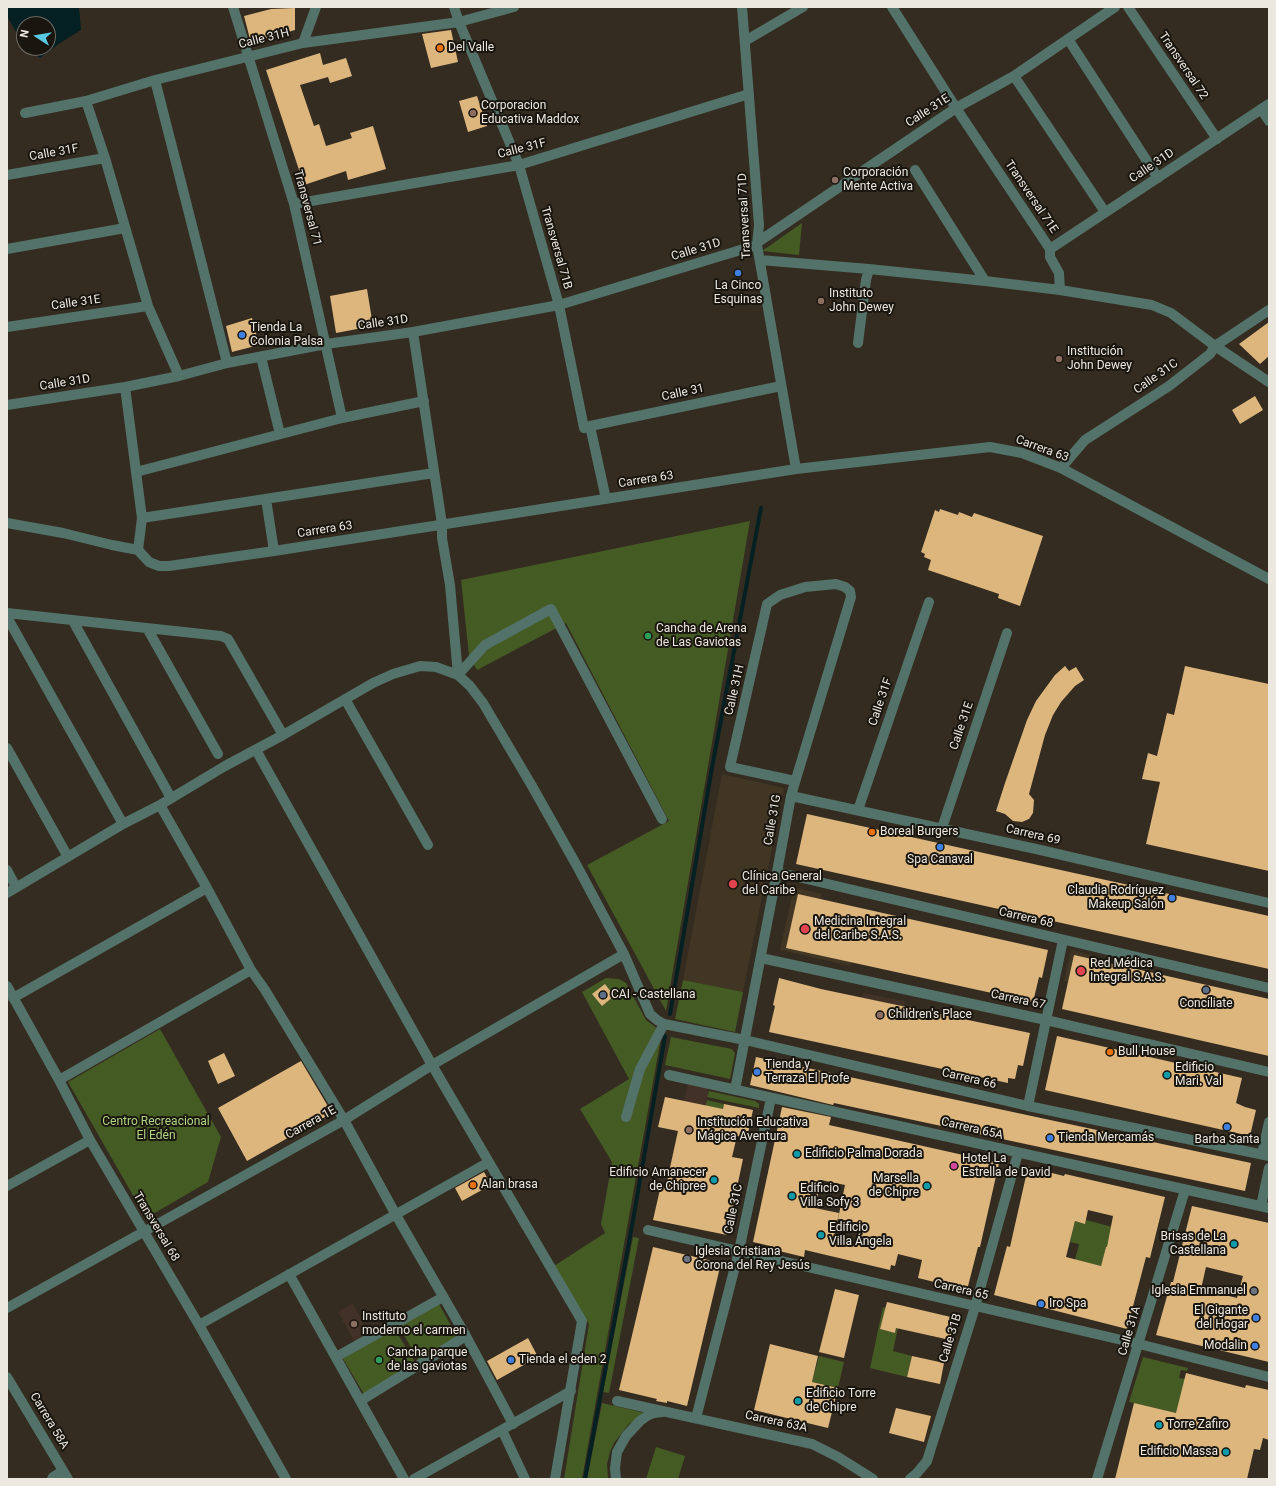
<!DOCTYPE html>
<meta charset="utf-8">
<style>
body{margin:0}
#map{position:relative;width:1276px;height:1486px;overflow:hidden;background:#342c20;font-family:Roboto,sans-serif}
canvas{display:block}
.frame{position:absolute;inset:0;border:8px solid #ece7df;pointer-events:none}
.north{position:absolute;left:16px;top:16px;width:40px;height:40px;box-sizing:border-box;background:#19150f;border:1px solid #6d6962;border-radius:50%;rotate:282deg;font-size:11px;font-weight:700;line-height:16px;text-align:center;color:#ece7df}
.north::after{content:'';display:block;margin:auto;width:14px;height:18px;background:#57c9e2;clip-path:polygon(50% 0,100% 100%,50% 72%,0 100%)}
</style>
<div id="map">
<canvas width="1276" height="1486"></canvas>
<div class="frame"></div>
<div class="north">N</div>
</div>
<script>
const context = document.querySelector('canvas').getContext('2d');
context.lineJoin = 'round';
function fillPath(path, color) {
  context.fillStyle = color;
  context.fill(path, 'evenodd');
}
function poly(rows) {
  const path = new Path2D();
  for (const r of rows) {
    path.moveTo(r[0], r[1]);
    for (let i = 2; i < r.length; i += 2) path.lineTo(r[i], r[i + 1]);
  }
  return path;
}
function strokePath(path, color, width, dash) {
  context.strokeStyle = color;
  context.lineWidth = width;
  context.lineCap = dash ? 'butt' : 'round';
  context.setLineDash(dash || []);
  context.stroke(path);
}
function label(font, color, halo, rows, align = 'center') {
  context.font = font + ' Roboto,sans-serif';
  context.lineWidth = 4;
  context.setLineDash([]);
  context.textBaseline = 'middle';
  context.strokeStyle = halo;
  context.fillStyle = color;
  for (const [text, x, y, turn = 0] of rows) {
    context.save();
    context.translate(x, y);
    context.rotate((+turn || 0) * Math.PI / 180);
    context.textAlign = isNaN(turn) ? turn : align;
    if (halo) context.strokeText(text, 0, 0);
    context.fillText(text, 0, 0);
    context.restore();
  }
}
fillPath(poly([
 [722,774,784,788,743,992,683,980],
 [794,887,822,894,815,926,857,936,850,966,780,950],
 [1071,950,1098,957,1091,988,1064,981]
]), '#413523');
fillPath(poly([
 [863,993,905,1001,898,1032,857,1023],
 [688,1083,709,1088,691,1175,669,1171],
 [353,1303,370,1336,355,1343,338,1312]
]), '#413126');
fillPath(poly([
 [802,223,799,255,762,251],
 [750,521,666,1011,587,865,669,821,566,623,477,670,469,655,461,580],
 [606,978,619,979,626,983,646,1020,662,1032,582,1479,564,1479,589,1324,554,1266,605,1233,601,1224,612,1162,580,1109,629,1079,582,992],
 [683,980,743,992,735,1032,675,1019],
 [160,1029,221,1137,208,1182,146,1218,68,1082],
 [671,1037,732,1049,735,1053,730,1079,665,1065],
 [709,1091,755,1101,759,1104,759,1108,707,1097],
 [707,1100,724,1104,721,1119,703,1115],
 [1086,1220,1120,1229,1124,1251,1106,1247,1101,1266,1075,1260,1079,1244,1070,1242,1075,1221,1085,1223],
 [633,1237,639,1238,609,1393,603,1392],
 [439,1304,459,1340,419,1362,399,1326],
 [903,1305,893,1351,912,1356,907,1377,870,1368,883,1307,886,1308,880,1329,895,1333],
 [394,1328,416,1364,364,1394,342,1357],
 [819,1356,844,1362,838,1388,812,1382],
 [1143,1357,1188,1368,1187,1371,1181,1370,1179,1378,1185,1379,1192,1417,1129,1402],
 [602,1403,645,1413,628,1425,614,1443,610,1452,607,1464,608,1479,587,1479],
 [656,1447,685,1456,678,1479,646,1479]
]), '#455b24');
fillPath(poly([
 [7,7,79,7,81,30,60,43,40,58,26,48,48,48,48,24,24,24,24,46,7,16]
]), '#042023');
strokePath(poly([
 [670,1014,711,773,761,508],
 [585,1479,632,1226,665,1036]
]), '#042023', 4);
fillPath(poly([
 [295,8,295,30,251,43,244,16,271,9],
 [451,30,458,62,431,68,422,34],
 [320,53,323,65,346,58,352,76,330,83,328,77,300,85,314,126,319,124,326,146,352,138,350,133,373,126,386,169,348,180,346,171,304,185,266,70],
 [477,96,487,126,468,132,459,101],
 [367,289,373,326,336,333,330,296],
 [252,318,259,345,232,352,226,326],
 [1269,322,1269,356,1260,364,1239,344],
 [1255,396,1263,410,1240,424,1232,410],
 [940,509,958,515,959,512,972,517,974,513,1043,536,1020,606,998,598,999,594,928,570,931,560,924,557,925,554,921,552,935,510,939,512],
 [1065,666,1069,671,1076,667,1084,680,1075,686,1061,702,1053,715,1045,735,1029,794,1034,800,1033,813,1029,819,1022,822,1013,821,1005,814,996,811,1005,783,1027,720,1036,701,1055,675],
 [1185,666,1269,684,1269,871,1146,844,1160,782,1142,779,1148,753,1157,756,1167,713,1174,715],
 [807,814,1269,916,1269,969,796,864],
 [798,894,1048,950,1042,978,1039,977,1033,1002,786,948],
 [1074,955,1269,999,1269,1056,1062,1009],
 [779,978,821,989,1030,1033,1023,1066,1018,1065,1015,1079,1008,1078,1008,1083,769,1032,775,1006,773,1005],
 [605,984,614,996,602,1006,592,994],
 [1057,1036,1242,1078,1236,1103,1245,1107,1256,1110,1250,1136,1045,1090],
 [224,1053,235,1076,218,1084,208,1061],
 [756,1057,1251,1163,1245,1191,834,1103,833,1105,750,1085],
 [301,1061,332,1113,247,1161,218,1108],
 [665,1097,723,1109,724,1104,753,1110,747,1138,737,1136,732,1157,743,1159,727,1235,653,1220,661,1185,666,1186,678,1131,658,1127],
 [782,1107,831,1117,829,1125,999,1163,980,1247,978,1247,967,1290,918,1278,922,1260,898,1254,895,1266,891,1265,890,1270,805,1250,804,1257,779,1251,779,1248,753,1242],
 [821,1180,845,1185,838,1219,862,1224,857,1246,833,1241,839,1213,815,1208],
 [1028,1167,1064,1176,1065,1174,1165,1197,1150,1258,1146,1257,1127,1329,994,1295,1007,1246,1010,1247],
 [1088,1210,1113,1216,1107,1247,1106,1247,1101,1266,1066,1257,1075,1221,1085,1224],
 [484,1172,491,1185,462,1201,455,1188],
 [1192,1206,1269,1223,1269,1362,1156,1335,1171,1282,1173,1282],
 [1206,1267,1243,1276,1237,1298,1201,1289],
 [653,1247,721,1263,687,1406,667,1401,667,1403,656,1401,657,1399,619,1390],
 [835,1289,859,1295,844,1358,819,1352],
 [887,1302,955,1318,950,1340,896,1328,895,1333,880,1329],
 [528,1338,538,1357,497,1380,487,1361],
 [770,1344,818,1356,812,1382,838,1388,828,1428,754,1410],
 [912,1356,944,1363,940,1384,907,1377],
 [1186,1373,1245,1388,1246,1385,1269,1390,1269,1440,1263,1438,1260,1450,1254,1449,1247,1479,1115,1479,1134,1403,1176,1413],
 [896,1408,931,1416,924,1442,889,1433]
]), '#ddb67e');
strokePath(poly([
 [233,7,294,204,342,418],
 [454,7,459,22,519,165,559,305,584,428,590,426,606,499],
 [742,7,759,225,757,245,796,469],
 [892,7,956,108,1050,249,1050,257,1059,273,1060,290],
 [1128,7,1217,139],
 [1068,39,1158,178],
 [745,41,803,7],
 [303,43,316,7],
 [1014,76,1105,212],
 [155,80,227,363],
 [86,101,105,158,148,306,179,376],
 [1261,109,1269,121],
 [25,113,86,101,155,80,303,43,459,22,514,7],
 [915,170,985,281],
 [7,175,105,158],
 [294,204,519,165,749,94],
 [758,242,956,108,1014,76,1115,7],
 [7,249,125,228],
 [1050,249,1269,104],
 [760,260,869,269,985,281,1060,290,1152,305,1171,313,1215,346,1269,382],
 [7,327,148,306],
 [413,332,442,524,442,538,450,585,458,675,470,686,483,703,532,786,577,866,624,954,650,1014,657,1020,664,1024,745,1040,1028,1106,1269,1156],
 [858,343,866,280,869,269],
 [261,357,280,434],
 [125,387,142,518,138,550],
 [7,405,125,387,179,376,227,363,326,344,413,332,559,305,757,245],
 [590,426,781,386],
 [1061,468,1085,440,1169,386,1210,354,1215,346,1269,310],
 [136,472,342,418,424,401],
 [266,499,274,551],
 [142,518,434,473],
 [7,523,63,533,112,545,138,550,149,562,159,566,169,566,274,551,796,469,990,447,1022,453,1061,468,1269,579],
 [7,613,221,636,228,639,283,735],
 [7,617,123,824],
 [73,621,171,798],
 [147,628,218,754],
 [345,699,428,845],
 [7,748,68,857],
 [256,750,432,1065,582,1321,555,1479],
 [791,796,1036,849,1269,903],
 [160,805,207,888,251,970,265,990,344,1120,396,1215,466,1336,513,1424],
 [858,810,929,602],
 [942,828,1007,633],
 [7,870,16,887],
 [777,872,1269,988],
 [7,893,123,824,160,805,225,766,283,735,373,683,393,674,420,666,436,667,458,675,485,645,551,609,662,819],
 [761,958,1046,1020,1269,1072],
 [7,986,59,1080,90,1140,199,1325,286,1479],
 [13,998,207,888],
 [669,1075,1269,1208],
 [59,1080,251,970],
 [735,1090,777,872,791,796,793,789,851,597,850,591,845,587,836,584,805,587,780,595,767,604,730,767,795,781],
 [1028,1106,1063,940],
 [626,1117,640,1069,664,1024],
 [1267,1155,1262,1154,1269,1122],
 [7,1186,90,1140],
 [1261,1206,1269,1168],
 [648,1230,1139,1344,1269,1377],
 [289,1274,404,1479],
 [7,1308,344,1120,432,1065,624,954],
 [199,1325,489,1162],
 [336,1357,443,1297],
 [7,1377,68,1479],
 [360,1401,466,1336],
 [617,1401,812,1444,838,1457,873,1479],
 [696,1418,739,1251,771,1098],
 [502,1430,525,1479],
 [52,1479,53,1477,63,1471],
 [414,1479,571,1391],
 [616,1479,615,1468,617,1452,626,1436,640,1421,647,1416,654,1413,662,1412],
 [910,1479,917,1473,927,1461,975,1307,1018,1153],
 [1097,1479,1185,1190]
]), '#537269', 10);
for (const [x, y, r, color] of [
 [440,48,4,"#e8710a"],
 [473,113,4,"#8d6e63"],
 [835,180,4,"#8d6e63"],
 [738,273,4,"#3f7fe0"],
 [821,301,4,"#8d6e63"],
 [242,335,4,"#3f7fe0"],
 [1059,359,4,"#8d6e63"],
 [648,636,4,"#2e9e5b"],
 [872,832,4,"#e8710a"],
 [940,847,4,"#3f7fe0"],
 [733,884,5,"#e0444e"],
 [1172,898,4,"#3f7fe0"],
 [805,929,5,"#e0444e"],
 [1081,971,5,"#e0444e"],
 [1206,990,4,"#5c6f8a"],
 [603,995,4,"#5c6f8a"],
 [880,1015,4,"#8d6e63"],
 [1110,1052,4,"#e8710a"],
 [757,1072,4,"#3f7fe0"],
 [1167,1075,4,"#0f9aa8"],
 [1227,1127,4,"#3f7fe0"],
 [689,1130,4,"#8d6e63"],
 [1050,1138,4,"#3f7fe0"],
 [797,1154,4,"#0f9aa8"],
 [954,1166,4,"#d1479c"],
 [714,1180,4,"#0f9aa8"],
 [473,1185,4,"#e8710a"],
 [927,1186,4,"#0f9aa8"],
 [792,1196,4,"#0f9aa8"],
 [821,1235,4,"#0f9aa8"],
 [1234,1244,4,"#0f9aa8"],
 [687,1259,4,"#6b7280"],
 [1254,1291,4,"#6b7280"],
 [1041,1304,4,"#3f7fe0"],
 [1256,1318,4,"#3f7fe0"],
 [354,1324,4,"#8d6e63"],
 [1255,1346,4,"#3f7fe0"],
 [379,1360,4,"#2e9e5b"],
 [511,1360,4,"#3f7fe0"],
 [798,1401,4,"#0f9aa8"],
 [1159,1425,4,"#0f9aa8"],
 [1226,1452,4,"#0f9aa8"]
]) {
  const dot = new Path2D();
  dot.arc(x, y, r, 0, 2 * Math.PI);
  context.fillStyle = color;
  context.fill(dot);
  strokePath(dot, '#19150f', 1.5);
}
label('12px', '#ece7df', '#19150f', [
 ["Calle 31H",264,39,-14],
 ["Transversal 72",1183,66,56],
 ["Calle 31E",928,111,-33],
 ["Calle 31F",522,149,-14],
 ["Calle 31F",54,153,-10],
 ["Calle 31D",1152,166,-34],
 ["Transversal 71E",1031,197,56],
 ["Transversal 71",307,208,75],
 ["Transversal 71D",745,216,-93],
 ["Transversal 71B",556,248,74],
 ["Calle 31D",696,250,-17],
 ["Calle 31E",76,303,-8],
 ["Calle 31D",383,323,-8],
 ["Calle 31C",1156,377,-35],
 ["Calle 31D",65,383,-9],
 ["Calle 31",683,393,-12],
 ["Carrera 63",1042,449,20],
 ["Carrera 63",646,480,-9],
 ["Carrera 63",325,530,-9],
 ["Calle 31H",735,690,-77],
 ["Calle 31F",881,702,-71],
 ["Calle 31E",962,726,-71],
 ["Calle 31G",773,820,-80],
 ["Carrera 69",1033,835,13],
 ["Carrera 68",1026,918,13],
 ["Carrera 67",1018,1000,12],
 ["Carrera 66",969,1079,13],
 ["Carrera 1E",311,1123,-29],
 ["Carrera 65A",972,1129,13],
 ["Calle 31C",734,1209,-78],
 ["Transversal 68",156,1227,59],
 ["Carrera 65",961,1290,13],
 ["Calle 31A",1130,1331,-73],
 ["Calle 31B",951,1338,-73],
 ["Carrera 58A",49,1421,59],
 ["Carrera 63A",776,1422,12]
]);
label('12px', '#ece7df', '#19150f', [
 ["Del Valle",448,48],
 ["Corporacion",481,106],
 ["Educativa Maddox",481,120],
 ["Corporación",843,173],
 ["Mente Activa",843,187],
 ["La Cinco",738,286,"center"],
 ["Esquinas",738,300,"center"],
 ["Instituto",829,294],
 ["John Dewey",829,308],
 ["Tienda La",250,328],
 ["Colonia Palsa",250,342],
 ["Institución",1067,352],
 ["John Dewey",1067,366],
 ["Cancha de Arena",656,629],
 ["de Las Gaviotas",656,643],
 ["Boreal Burgers",880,832],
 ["Spa Canaval",940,860,"center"],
 ["Clínica General",742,877],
 ["del Caribe",742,891],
 ["Claudia Rodríguez",1164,891,"right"],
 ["Makeup Salón",1164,905,"right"],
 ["Medicina Integral",814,922],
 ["del Caribe S.A.S.",814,936],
 ["Red Médica",1090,964],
 ["Integral S.A.S.",1090,978],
 ["CAI - Castellana",611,995],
 ["Concíliate",1206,1004,"center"],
 ["Children's Place",888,1015],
 ["Bull House",1118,1052],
 ["Tienda y",765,1065],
 ["Terraza El Profe",765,1079],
 ["Edificio",1175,1068],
 ["Mari. Val",1175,1082],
 ["Institución Educativa",697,1123],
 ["Mágica Aventura",697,1137],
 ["Tienda Mercamás",1058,1138],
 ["Barba Santa",1227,1140,"center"],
 ["Edificio Palma Dorada",805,1154],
 ["Hotel La",962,1159],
 ["Estrella de David",962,1173],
 ["Edificio Amanecer",706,1173,"right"],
 ["de Chipree",706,1187,"right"],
 ["Marsella",919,1179,"right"],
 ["de Chipre",919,1193,"right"],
 ["Alan brasa",481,1185],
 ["Edificio",800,1189],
 ["Villa Sofy 3",800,1203],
 ["Edificio",829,1228],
 ["Villa Ángela",829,1242],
 ["Brisas de La",1226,1237,"right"],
 ["Castellana",1226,1251,"right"],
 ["Iglesia Cristiana",695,1252],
 ["Corona del Rey Jesús",695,1266],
 ["Iglesia Emmanuel",1246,1291,"right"],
 ["Iro Spa",1049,1304],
 ["El Gigante",1248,1311,"right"],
 ["del Hogar",1248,1325,"right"],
 ["Instituto",362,1317],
 ["moderno el carmen",362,1331],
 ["Modalin",1247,1346,"right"],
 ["Cancha parque",387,1353],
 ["de las gaviotas",387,1367],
 ["Tienda el eden 2",519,1360],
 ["Edificio Torre",806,1394],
 ["de Chipre",806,1408],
 ["Torre Zafiro",1167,1425],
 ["Edificio Massa",1218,1452,"right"]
], 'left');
label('12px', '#b0d481', '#19150f', [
 ["Centro Recreacional",156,1122],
 ["El Edén",156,1136]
]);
</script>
